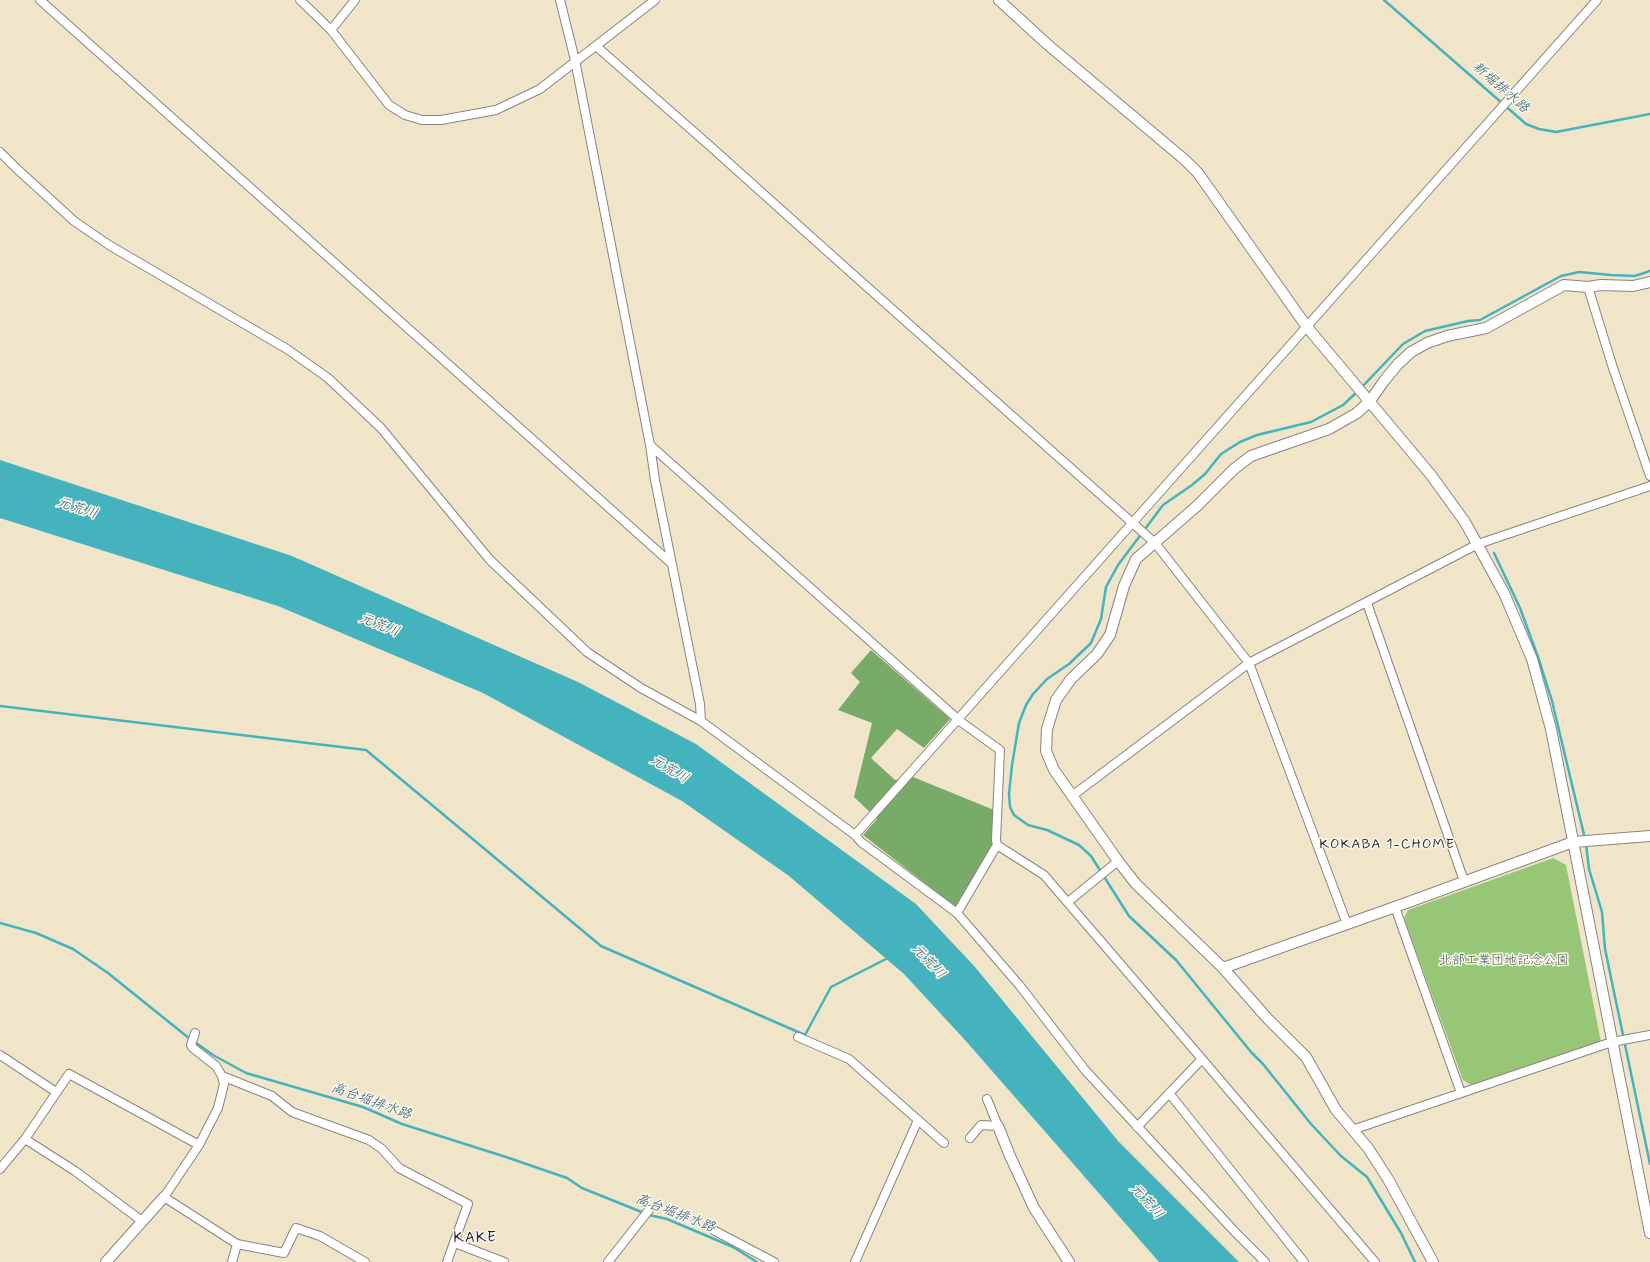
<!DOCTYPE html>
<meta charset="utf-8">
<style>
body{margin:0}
canvas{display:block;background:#f0e5c8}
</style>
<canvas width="1650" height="1262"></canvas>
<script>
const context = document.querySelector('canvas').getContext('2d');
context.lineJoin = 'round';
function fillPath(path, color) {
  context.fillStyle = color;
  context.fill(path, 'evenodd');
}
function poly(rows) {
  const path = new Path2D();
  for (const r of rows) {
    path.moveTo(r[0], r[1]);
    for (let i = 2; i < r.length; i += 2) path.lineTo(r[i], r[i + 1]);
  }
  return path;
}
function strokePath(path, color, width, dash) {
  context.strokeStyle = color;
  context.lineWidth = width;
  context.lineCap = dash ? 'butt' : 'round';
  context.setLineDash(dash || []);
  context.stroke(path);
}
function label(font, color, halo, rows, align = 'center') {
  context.font = font + ' Mynerve,"Klee One",sans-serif';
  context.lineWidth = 3;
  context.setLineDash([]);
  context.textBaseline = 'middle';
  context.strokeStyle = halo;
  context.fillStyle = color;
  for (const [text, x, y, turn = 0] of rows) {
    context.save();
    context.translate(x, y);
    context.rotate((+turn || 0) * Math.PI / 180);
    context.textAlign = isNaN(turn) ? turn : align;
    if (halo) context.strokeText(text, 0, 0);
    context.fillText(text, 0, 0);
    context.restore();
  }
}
fillPath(poly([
 [1553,858,1566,865,1601,1042,1471,1085,1463,1080,1404,918,1408,910]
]), '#96c676');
fillPath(poly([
 [871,650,950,719,924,748,897,729,871,758,895,780,913,777,994,810,992,848,957,908,863,835,877,819,854,797,872,723,838,710,860,682,851,673]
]), '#78ab67');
fillPath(poly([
 [0,460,292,556,578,682,696,744,916,904,975,967,1119,1142,1239,1262,1159,1262,965,1040,904,974,789,876,682,801,483,693,278,606,0,518]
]), '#44b3be');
strokePath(poly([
 [1384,0,1526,124,1539,129,1556,132,1650,114],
 [1361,388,1403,344,1425,331,1468,321,1480,320,1561,276,1579,272,1611,275,1635,276,1650,271],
 [1357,392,1343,405,1311,422,1257,435,1240,442,1221,454,1205,474,1192,485,1163,505,1118,565,1106,587,1101,619,1091,643,1069,664,1047,679,1033,694,1026,705,1019,723,1012,765,1009,794,1010,807,1014,815,1028,825,1047,830,1079,845,1091,856,1129,916,1176,960,1251,1052,1263,1064,1311,1124,1341,1156,1367,1177,1401,1233,1415,1262],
 [1494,553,1520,608,1538,657,1552,701,1585,839],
 [0,706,366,750,601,946,805,1035,831,987,888,958],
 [1586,844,1589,869,1602,912,1605,949,1650,1164],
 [0,923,36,933,73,949,108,973,185,1035,213,1055,246,1073,363,1107,402,1124,506,1157,567,1178,582,1188,649,1215,667,1219,733,1247,757,1262]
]), '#44b3be', 2.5);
const minor = poly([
 [40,0,671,563],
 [300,0,331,30,389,105,405,115,422,120,441,120,496,110,540,89,655,0],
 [560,0,575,60,650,445,655,480,700,704,701,721],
 [331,30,355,0],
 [596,46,710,146,847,269,1155,543,1249,663,1347,924],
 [0,152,16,168,74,221,109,245,287,349,328,378,381,428,490,560,587,652,641,688,701,721,855,835,861,842,957,913,1020,986,1085,1070,1236,1233,1265,1262],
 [1588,287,1613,368,1650,476],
 [650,445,961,722,1000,750,996,840,997,845,1044,875,1202,1059,1137,1127],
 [1367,603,1464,881],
 [1072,796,1249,663,1478,544,1650,486],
 [855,835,1597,0],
 [1068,902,1118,861],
 [1395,907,1461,1093],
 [957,913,997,845],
 [195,1033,191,1045,193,1048,216,1066,222,1076,224,1084,218,1108,199,1145,164,1197,237,1244,284,1253,296,1228,320,1236,365,1262],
 [798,1037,849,1059,944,1143],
 [0,1055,56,1092],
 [1202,1059,1375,1262],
 [222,1076,272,1096,292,1112,369,1140,382,1149,399,1168,468,1204,447,1262],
 [1169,1093,1304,1262],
 [1352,1130,1612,1042,1650,1035],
 [970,1138,981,1125,998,1126,987,1099],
 [25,1139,75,1171,142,1221],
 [0,1169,25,1139,69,1074,199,1145],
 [715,1231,774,1262],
 [455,1243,504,1262],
 [232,1262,237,1244],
 [608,1262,649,1210],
 [855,1262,918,1120]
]);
const tertiary = poly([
 [999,0,1047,44,1185,160,1198,173,1307,327,1431,475,1465,522,1504,593,1532,659,1551,729,1650,1233],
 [1223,968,1395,907,1573,842,1650,836],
 [998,1126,1010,1156,1034,1208,1069,1262],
 [106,1262,164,1197],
 [1433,1262,1388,1179,1368,1148,1336,1110,1306,1057,1267,1018,1223,968,1136,884,1118,861,1054,770,1046,751,1047,729,1056,700,1071,679,1097,654,1110,635,1124,586,1136,559,1197,506,1234,469,1251,456,1329,429,1357,413,1370,401,1384,381,1398,364,1411,352,1427,343,1447,336,1486,328,1564,285,1588,287,1601,285,1633,286,1650,282]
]);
strokePath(minor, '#898482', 10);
strokePath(tertiary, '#898482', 12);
strokePath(minor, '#fff', 8);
strokePath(tertiary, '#fff', 10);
label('13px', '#4b5b50', '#fbf7ec', [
 ["北部工業団地記念公園",1504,961]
]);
label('italic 14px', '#305c6f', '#fbf7ec', [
 ["新堀排水路",1500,88,41],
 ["元荒川",77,509,18],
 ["元荒川",379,626,22],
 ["元荒川",669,770,31],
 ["元荒川",928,962,47],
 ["高台堀排水路",371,1102,20],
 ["元荒川",1146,1202,48],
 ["高台堀排水路",675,1214,21]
]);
context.letterSpacing = '1px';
label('14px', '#22223b', '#fbf7ec', [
 ["KOKABA 1-CHOME",1387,845]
]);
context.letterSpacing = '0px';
context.letterSpacing = '1px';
label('15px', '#22223b', '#fbf7ec', [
 ["KAKE",475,1239]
]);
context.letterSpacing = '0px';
</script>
